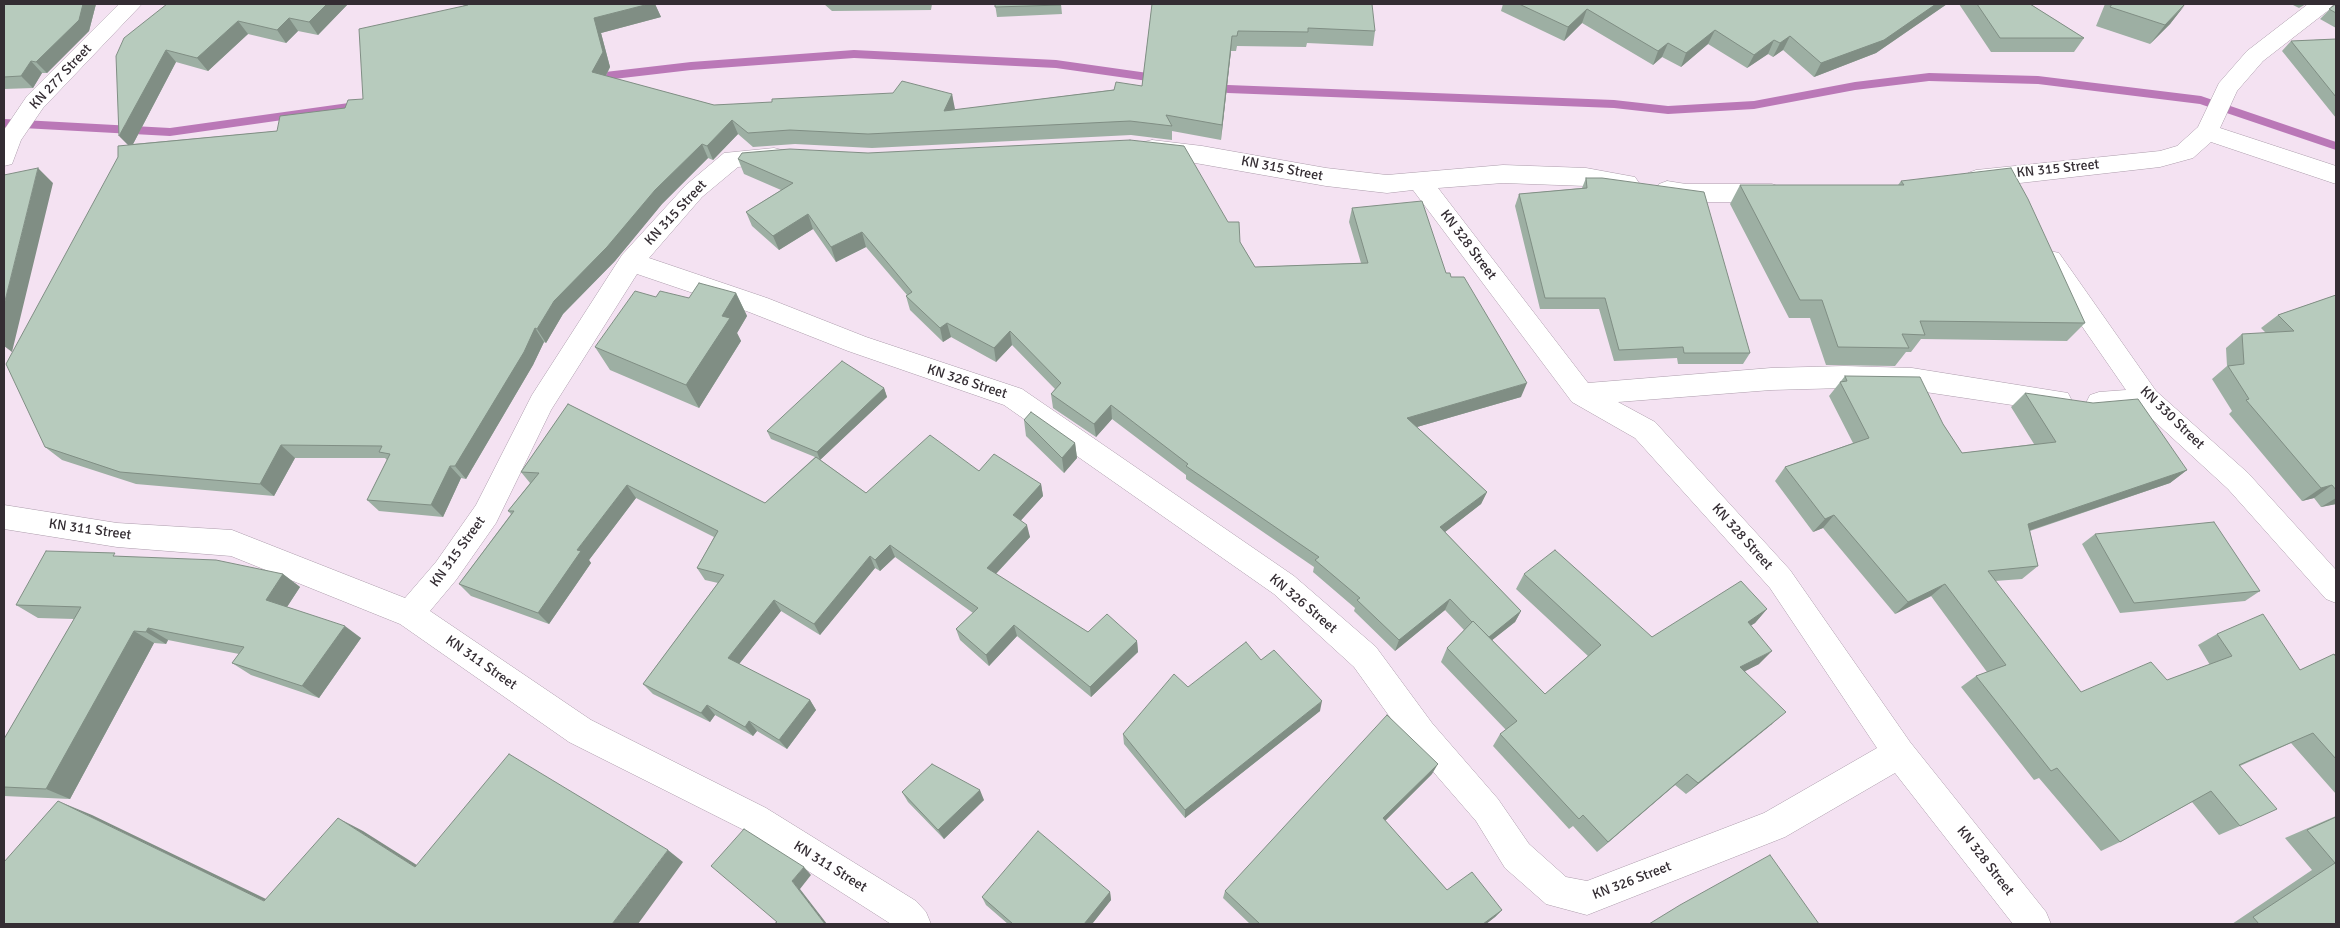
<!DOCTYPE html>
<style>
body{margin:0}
#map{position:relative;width:2340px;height:928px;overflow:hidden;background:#f4e2f2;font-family:Signika,sans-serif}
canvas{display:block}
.frame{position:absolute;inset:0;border:5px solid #342d33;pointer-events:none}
</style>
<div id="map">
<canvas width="2340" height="928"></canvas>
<div class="frame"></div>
</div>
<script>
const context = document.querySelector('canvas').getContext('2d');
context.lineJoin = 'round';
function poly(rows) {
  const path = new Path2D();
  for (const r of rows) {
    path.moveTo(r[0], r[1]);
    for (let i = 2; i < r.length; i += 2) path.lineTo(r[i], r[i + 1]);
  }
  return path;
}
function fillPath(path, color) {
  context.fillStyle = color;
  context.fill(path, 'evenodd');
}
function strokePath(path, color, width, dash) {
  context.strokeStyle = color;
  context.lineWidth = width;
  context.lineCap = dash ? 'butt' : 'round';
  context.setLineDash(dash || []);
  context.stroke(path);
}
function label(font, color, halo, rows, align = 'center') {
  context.font = font + ' Signika,sans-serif';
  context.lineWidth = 4;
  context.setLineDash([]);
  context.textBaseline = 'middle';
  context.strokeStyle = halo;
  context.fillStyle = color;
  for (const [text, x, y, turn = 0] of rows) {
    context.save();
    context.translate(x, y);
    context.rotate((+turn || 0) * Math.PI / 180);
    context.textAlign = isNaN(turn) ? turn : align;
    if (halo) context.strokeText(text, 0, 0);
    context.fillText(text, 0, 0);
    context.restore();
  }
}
fillPath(poly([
 [854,50,1056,60,1162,75,1168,79,1162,83,1056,68,854,58,691,70,588,82,582,78,588,74,691,62,854,50],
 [1929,73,2038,76,2201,96,2336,142,2336,150,2200,104,2038,84,1929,81,1855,90,1754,109,1668,114,1614,108,1228,93,1206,89,1204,86,1210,82,1228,85,1614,100,1668,106,1754,101,1855,82,1929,73],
 [363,101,369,105,367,108,170,136,4,127,4,119,170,128,363,101]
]), '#ba78b7');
const street = poly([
 [119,4,142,4,43,108,21,140,12,164,4,166,4,130,27,96,119,4],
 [2308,4,2333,4,2330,9,2263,61,2237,91,2220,128,2336,166,2336,184,2211,142,2193,158,2160,167,1976,188,1968,185,1964,179,1968,173,1976,170,2160,151,2177,146,2198,127,2219,83,2247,51,2308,4],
 [1152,140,1202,146,1326,168,1387,175,1503,165,1586,168,1635,177,1639,183,1635,189,1627,192,1586,186,1503,183,1438,188,1588,383,1771,368,1844,366,1912,368,2068,393,2072,401,2068,409,2059,412,1912,390,1844,388,1771,390,1618,402,1655,422,1790,570,1910,742,2046,912,2051,924,2013,924,1895,773,1785,837,1587,915,1546,904,1505,868,1476,821,1410,745,1354,667,1274,594,1004,405,848,351,749,312,637,274,551,410,496,523,456,580,430,611,591,720,766,808,916,901,926,912,931,924,891,924,744,830,569,742,400,624,231,556,117,547,4,529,4,505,117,523,232,530,405,598,436,562,476,505,532,395,622,255,686,185,724,153,774,148,782,150,786,156,782,162,738,167,702,197,649,258,767,298,866,337,1022,389,1294,576,1376,647,1432,723,1498,799,1529,844,1566,877,1587,881,1764,813,1877,748,1770,588,1635,438,1572,402,1413,190,1387,193,1326,186,1144,154,1140,148,1144,142,1152,140],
 [1667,181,1686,184,1772,184,1780,187,1784,193,1780,199,1772,202,1686,202,1659,196,1655,190,1659,184,1667,181],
 [2050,251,2059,253,2156,391,2248,473,2336,570,2336,603,2326,599,2228,489,2142,410,2099,414,2090,411,2086,403,2090,395,2099,392,2126,390,2041,267,2038,260,2041,253,2050,251]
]);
strokePath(street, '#ac9cab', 1);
fillPath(street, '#fff');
fillPath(poly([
 [4,4,96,4,89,31,47,73,42,73,33,88,4,89],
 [348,4,318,35,298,31,286,43,248,34,208,71,176,62,133,144,277,131,345,108,363,99,464,6,462,4,655,4,661,17,601,33,610,67,606,76,714,105,952,94,954,110,1142,86,1152,4,1375,31,1373,46,1307,43,1306,47,1237,46,1236,51,1231,51,1221,140,1172,131,1172,140,1131,135,872,148,795,144,753,147,738,134,713,160,708,158,662,204,615,261,563,314,546,343,544,342,533,365,466,479,461,478,443,517,379,511,367,500,387,460,385,458,295,458,274,496,136,484,62,460,45,447,128,145,124,38],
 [824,4,932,4,931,10,832,11],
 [995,4,1061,4,1062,14,997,17],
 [1503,4,1947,4,1876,53,1814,77,1783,50,1773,57,1768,54,1747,68,1708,44,1681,67,1662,57,1653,65,1582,23,1564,41,1501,11],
 [1959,4,2030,4,2084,38,2074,52,1991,52],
 [2105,4,2185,4,2170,24,2150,44,2096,26],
 [2291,4,2306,4,2299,8],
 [2334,4,2336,4,2336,28,2320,19,2333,6],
 [2336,39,2336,118,2282,51,2291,41],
 [738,159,1240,242,1255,267,1361,263,1349,222,1352,208,1446,273,1451,277,1521,397,1417,427,1487,492,1481,504,1445,532,1521,611,1515,622,1492,640,1545,694,1588,656,1516,589,1524,574,1652,637,1767,609,1755,623,1751,625,1759,664,1745,671,1772,724,1686,794,1675,785,1597,852,1573,826,1569,829,1493,746,1500,734,1506,730,1441,662,1447,648,1464,630,1445,610,1395,651,1354,611,1355,608,1313,572,1314,567,1186,479,1186,475,1112,419,1096,437,1053,408,1051,394,1055,389,1012,345,996,362,951,337,943,342,910,310,906,296,907,295,866,247,836,262,813,229,779,250,752,226,746,212,781,190,744,174],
 [1586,178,1750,353,1743,364,1678,364,1677,358,1614,361,1599,309,1540,309,1515,206,1519,194,1582,188],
 [1901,181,2085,323,2067,341,1921,339,1911,352,1906,352,1895,366,1826,365,1810,318,1789,318,1730,204,1740,185,1898,185],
 [736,293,747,316,737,333,741,341,699,408,610,370,595,347,689,298],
 [2336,295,2336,504,2321,507,2314,498,2302,501,2229,414,2232,411,2212,379,2227,366,2226,348,2242,334,2266,333,2261,328,2278,315],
 [1845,376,1943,424,1962,453,2034,444,2011,407,2025,393,2187,470,2170,483,2030,531,2038,566,2022,579,1995,581,2081,692,2167,680,2210,665,2198,645,2217,634,2300,670,2336,657,2336,794,2291,743,2240,766,2240,826,2219,835,2192,802,2120,842,2101,851,2039,778,2034,780,1961,687,1976,676,1987,672,1931,596,1895,614,1823,528,1813,532,1775,481,1785,467,1853,443,1829,396],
 [884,388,887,397,820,460,819,459,866,493,979,471,1041,484,1043,496,1021,520,1030,537,996,574,1088,632,1137,641,1138,652,1091,697,1017,636,989,666,960,640,956,629,973,613,895,557,880,571,875,568,820,635,781,611,739,664,810,700,816,710,787,749,757,731,753,736,715,715,710,722,653,694,643,684,718,583,705,580,697,568,714,537,636,498,589,560,591,563,549,624,471,596,459,584,511,514,508,511,530,483,521,472,568,404,765,503,815,457,771,439,767,431],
 [1024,420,1075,443,1077,458,1064,473,1026,436],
 [2095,534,2260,591,2245,601,2120,613,2082,544],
 [120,556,283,574,300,587,287,607,361,638,319,698,251,675,232,663,239,654,168,640,166,644,154,643,70,799,4,796,4,739,74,619,38,618,16,605],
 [1188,687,1320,711,1185,818,1124,744,1123,734],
 [1432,774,1385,821,1447,890,1502,910,1495,917,1486,924,1250,924,1223,898,1225,891],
 [902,792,984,800,944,839,908,802],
 [2336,816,2336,924,2232,924,2312,870,2285,838,2322,822],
 [1110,892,1111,900,1092,924,1008,924,986,905,982,897]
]), '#9dafa3');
fillPath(poly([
 [83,4,96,4,89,31,47,73,36,62],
 [327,4,348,4,318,35,309,22],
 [649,4,655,4,661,17,601,33,610,67,600,87,592,72,594,18],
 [1936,4,1947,4,1876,53,1814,77,1821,63],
 [2185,5,2170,24,2150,44,2165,25],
 [1587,9,1582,23,1564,41,1568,27],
 [289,18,298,31,286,43,277,30],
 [238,21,248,34,208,71,197,58],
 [1715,30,1708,44,1681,67,1686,53],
 [1232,36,1231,51,1221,140,1222,125],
 [1790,36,1783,50,1773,57,1780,43],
 [1774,40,1768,54,1747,68,1754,55],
 [1668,43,1662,57,1653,65,1658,51],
 [166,50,176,62,131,148,119,136],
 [31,61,42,73,33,88,21,76],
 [952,94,955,109,947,126,944,111],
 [732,120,738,134,713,160,707,146],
 [702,144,708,158,662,204,615,261,563,314,546,343,537,329,554,301,655,190],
 [38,168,53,183,12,352,4,346,4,305],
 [808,214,813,229,779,250,773,236],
 [862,232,866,247,836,262,831,247],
 [736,293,747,316,737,333,741,341,699,408,686,385,722,316],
 [947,323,951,337,943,342,940,328],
 [535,328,544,342,533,365,466,479,455,466],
 [1010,331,1012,345,996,362,994,348],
 [1527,383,1521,397,1403,431,1407,418],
 [884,388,887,397,820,460,817,452],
 [1111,405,1112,419,1096,437,1094,424],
 [1075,443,1077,458,1064,473,1062,458],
 [281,445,295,458,274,496,260,484],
 [450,466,461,478,443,517,431,505],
 [2187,470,2170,483,2013,536,2028,524],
 [1041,484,1043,496,1015,527,1013,515],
 [627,485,636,498,589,560,591,563,549,624,538,613,577,550],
 [2332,485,2314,498,2302,501,2321,488],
 [1487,492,1481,504,1436,539,1440,527],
 [2336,498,2336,504,2321,507],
 [1834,515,1823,528,1813,532,1825,519],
 [1027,525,1030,537,990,580,987,568],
 [890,545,895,557,880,571,875,560],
 [870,556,875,568,820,635,814,624],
 [283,574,300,587,283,613,266,600],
 [1945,584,1931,596,1895,614,1908,602],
 [1450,599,1445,610,1395,651,1399,640],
 [774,600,781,611,736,668,728,658],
 [1767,609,1755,623,1736,635,1748,622],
 [1521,611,1515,622,1481,649,1487,638],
 [1014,625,1017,636,989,666,986,655],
 [345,626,361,638,319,698,302,686],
 [148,628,168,640,166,644,146,632],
 [134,631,154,643,70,799,46,789],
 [1137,641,1138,652,1091,697,1090,687],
 [1772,651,1759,664,1728,680,1740,667],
 [810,700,816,710,787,749,779,740],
 [1322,701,1320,711,1185,818,1185,810],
 [707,705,715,715,710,722,701,713],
 [1786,712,1772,724,1686,794,1698,783],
 [749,721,757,731,753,736,745,727],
 [1438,764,1432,774,1379,827,1383,818],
 [1687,774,1675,785,1597,852,1608,842],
 [980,790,984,800,944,839,938,830],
 [58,801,92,815,293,912,264,901],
 [338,818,363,831,439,879,415,867],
 [668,850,683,862,638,924,612,924],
 [804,867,811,875,800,889,827,924,825,924,792,881],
 [1110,892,1111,900,1092,924,1084,924],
 [1502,910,1495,917,1486,924,1483,924]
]), '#808e84');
const building = poly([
 [4,4,83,4,79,20,36,62,31,61,21,76,4,77,4,4],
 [167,4,327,4,309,22,289,18,277,30,238,21,197,58,166,50,119,136,116,56,124,38,167,4],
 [467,4,649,4,594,18,603,52,592,72,714,105,772,102,772,99,893,93,902,81,952,94,944,111,1114,90,1116,82,1142,86,1152,4,1372,4,1375,31,1308,28,1308,32,1238,31,1237,36,1232,36,1222,125,1166,115,1172,126,1130,121,868,134,790,130,748,133,732,120,707,146,702,144,655,190,607,247,554,301,537,329,535,328,524,352,455,466,450,466,431,505,367,500,390,454,379,452,382,446,281,445,260,484,120,472,45,447,6,364,118,157,118,146,277,131,280,116,345,108,348,100,363,99,359,29,468,5,467,4],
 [995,4,1061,4,1061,5,995,7,995,4],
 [1519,4,1936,4,1884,40,1821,63,1790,36,1780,43,1774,40,1754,55,1715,30,1686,53,1668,43,1658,51,1587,9,1568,27,1519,4],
 [1977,4,2030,4,2084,38,2000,38,1977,4],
 [2112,4,2185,4,2165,25,2110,7,2112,4],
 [2336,4,2336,13,2329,9,2336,4],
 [2336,39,2336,97,2291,41,2336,39],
 [1130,140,1184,146,1228,222,1239,222,1240,242,1255,267,1368,263,1352,208,1422,201,1446,273,1450,273,1451,277,1464,277,1527,383,1407,418,1487,492,1440,527,1521,611,1489,637,1473,621,1472,622,1450,599,1399,640,1357,600,1360,598,1315,560,1319,557,1186,466,1188,464,1111,405,1094,424,1051,394,1061,383,1010,331,994,348,947,323,940,328,906,296,912,292,862,232,831,247,808,214,773,236,746,212,793,183,738,159,742,153,790,149,868,153,1130,140],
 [38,168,4,305,4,175,38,168],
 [2011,168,2028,199,2085,323,1920,321,1925,335,1902,334,1909,348,1838,347,1822,300,1800,300,1740,185,1904,185,1901,181,2011,168],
 [1586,178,1602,178,1704,192,1750,353,1684,353,1683,347,1619,350,1605,298,1545,298,1519,194,1587,188,1586,178],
 [699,283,736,293,722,316,730,318,686,385,595,347,635,291,656,297,660,291,689,298,699,283],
 [2336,295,2336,490,2332,485,2321,488,2246,400,2249,399,2228,366,2244,364,2242,334,2294,331,2278,315,2336,295],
 [842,361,884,388,817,452,767,431,842,361],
 [1845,376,1920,377,1943,424,1962,453,2056,442,2025,393,2093,403,2138,399,2187,470,2028,524,2038,566,1988,571,2081,692,2151,662,2167,680,2232,656,2217,634,2263,614,2300,670,2334,654,2336,657,2336,759,2313,733,2239,765,2277,809,2240,826,2211,791,2120,842,2057,768,2051,771,1976,676,2006,665,1945,584,1908,602,1834,515,1825,519,1785,467,1869,438,1840,382,1847,381,1845,376],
 [568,404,765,503,816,457,866,493,930,435,979,471,994,454,1041,484,1013,515,1027,525,987,568,1088,632,1107,614,1137,641,1090,687,1014,625,986,655,956,629,978,608,890,545,875,560,870,556,814,624,774,600,728,658,810,700,779,740,749,721,745,727,707,705,701,713,643,684,724,575,697,568,718,531,627,485,577,550,581,551,538,613,459,584,514,511,508,511,539,473,521,472,568,404],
 [1031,412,1075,443,1062,458,1024,420,1031,412],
 [2214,522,2260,591,2134,603,2095,534,2214,522],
 [1555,550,1652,637,1741,581,1767,609,1748,622,1772,651,1740,667,1786,712,1698,783,1687,774,1608,842,1583,815,1579,819,1500,734,1517,721,1447,648,1473,621,1545,694,1601,645,1524,574,1555,550],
 [46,551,115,553,113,556,216,560,283,574,266,600,345,626,302,686,232,663,244,647,148,628,146,632,134,631,46,789,4,787,4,739,81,607,16,605,46,551],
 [1246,642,1261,660,1274,650,1322,701,1185,810,1123,734,1174,674,1188,687,1246,642],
 [1387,715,1438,764,1383,818,1447,890,1472,872,1502,910,1483,924,1260,924,1225,891,1387,715],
 [509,754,668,850,612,924,4,924,4,862,58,801,264,901,338,818,415,867,509,754],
 [932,764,980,790,938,830,902,792,932,764],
 [2336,817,2336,924,2259,924,2253,917,2335,863,2307,830,2336,817],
 [744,829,804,867,792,881,825,924,774,924,777,922,711,866,744,829],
 [1038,831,1110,892,1084,924,1013,924,982,897,1038,831],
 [1770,855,1819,924,1649,924,1680,905,1770,855]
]);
fillPath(building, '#b7cbbd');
strokePath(building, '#808e84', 1);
label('14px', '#342d33', '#fff', [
 ["KN 277 Street",61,77,-47],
 ["KN 315 Street",1282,169,11],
 ["KN 315 Street",2058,169,-6],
 ["KN 315 Street",676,213,-47],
 ["KN 328 Street",1468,245,53],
 ["KN 326 Street",967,382,18],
 ["KN 330 Street",2172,418,44],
 ["KN 311 Street",90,530,8],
 ["KN 328 Street",1742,537,48],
 ["KN 315 Street",458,552,-54],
 ["KN 326 Street",1303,604,40],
 ["KN 311 Street",481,663,35],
 ["KN 328 Street",1985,861,52],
 ["KN 311 Street",830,867,32],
 ["KN 326 Street",1632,881,-21]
]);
</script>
